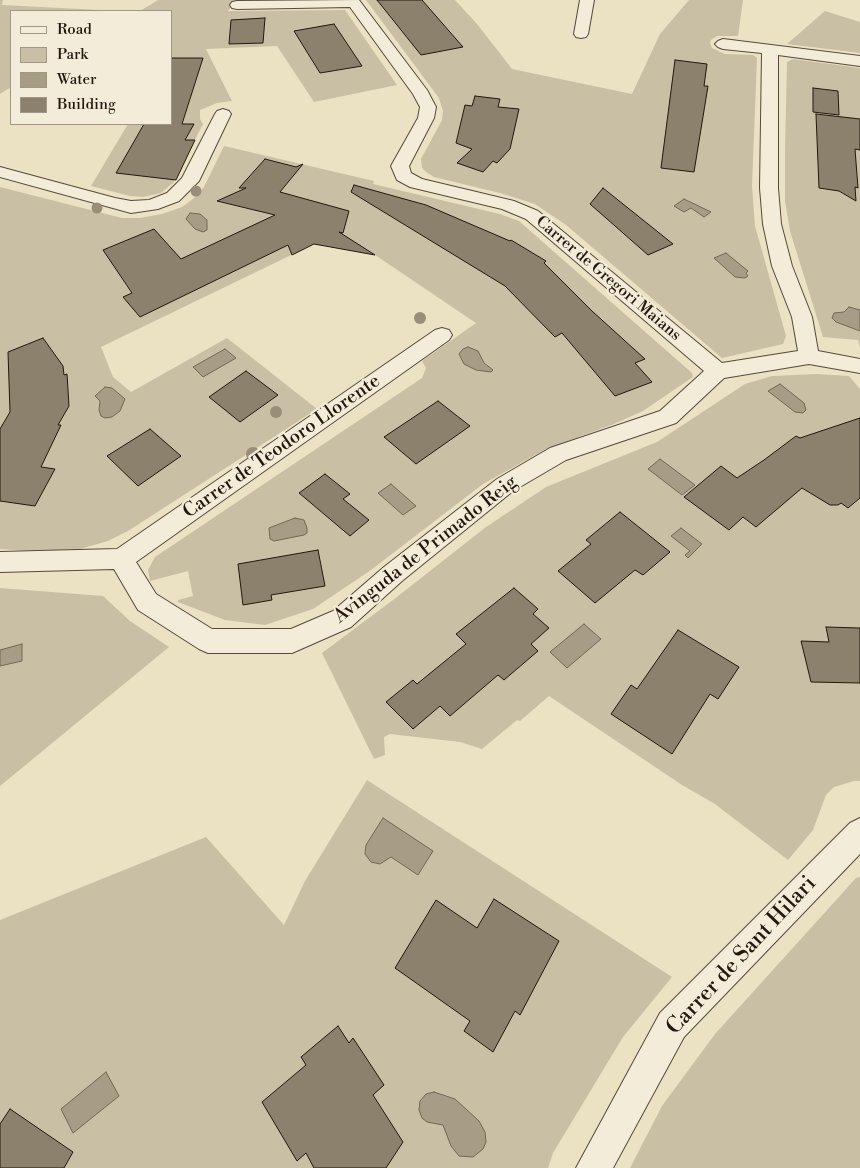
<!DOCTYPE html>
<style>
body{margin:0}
#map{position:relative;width:860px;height:1168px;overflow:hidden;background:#ebe2c3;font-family:"Libre Bodoni",serif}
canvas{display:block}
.legend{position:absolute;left:10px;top:10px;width:162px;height:115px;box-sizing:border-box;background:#f2ecd8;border:1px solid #a09788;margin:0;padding:6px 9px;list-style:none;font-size:15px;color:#24170f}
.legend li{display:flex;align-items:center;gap:10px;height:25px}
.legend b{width:25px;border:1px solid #a09788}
</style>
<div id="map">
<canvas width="860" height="1168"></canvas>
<ul class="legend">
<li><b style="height:6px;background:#f2ecd8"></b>Road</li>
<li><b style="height:14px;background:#c9bfa4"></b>Park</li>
<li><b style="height:14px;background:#a79d86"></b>Water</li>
<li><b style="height:14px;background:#8b816d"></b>Building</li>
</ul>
</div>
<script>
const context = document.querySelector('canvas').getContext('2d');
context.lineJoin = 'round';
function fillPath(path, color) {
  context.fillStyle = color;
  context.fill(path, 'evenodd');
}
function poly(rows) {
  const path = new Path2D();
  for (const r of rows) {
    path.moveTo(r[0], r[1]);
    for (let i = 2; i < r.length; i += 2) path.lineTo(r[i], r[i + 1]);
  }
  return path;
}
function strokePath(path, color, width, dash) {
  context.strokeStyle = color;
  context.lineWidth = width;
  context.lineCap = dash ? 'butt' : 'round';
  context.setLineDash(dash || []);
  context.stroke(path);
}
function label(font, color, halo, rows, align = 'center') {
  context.font = font + ' "Libre Bodoni",serif';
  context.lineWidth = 4.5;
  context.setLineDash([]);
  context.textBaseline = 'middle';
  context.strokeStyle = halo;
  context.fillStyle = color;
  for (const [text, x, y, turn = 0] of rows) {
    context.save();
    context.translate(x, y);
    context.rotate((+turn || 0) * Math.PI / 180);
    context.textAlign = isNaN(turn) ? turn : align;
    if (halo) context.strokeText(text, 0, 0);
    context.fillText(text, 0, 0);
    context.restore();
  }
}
fillPath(poly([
 [0,0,3,0,2,5,119,11,11,11,11,87,0,94],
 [158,0,237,0,228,11,345,10,397,85,314,102,277,46,206,49,232,101,217,103,200,110,200,119,203,124,173,183,161,193,143,197,130,196,91,186,128,124,171,124,171,11,140,11],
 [366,0,455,0,477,24,512,69,632,94,660,34,689,0,743,0,738,36,717,36,711,40,710,43,712,48,725,54,753,55,757,58,752,186,755,226,786,336,783,344,722,358,566,225,535,204,500,193,434,177,426,172,422,168,421,159,442,120,443,111,439,98],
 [825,11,860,22,860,53,787,44],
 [793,59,860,68,860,348,858,340,823,337,790,231,785,201,785,148,787,62],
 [224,146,374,181,373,184,500,214,519,221,692,373,693,377,643,411,614,424,546,449,483,484,371,570,313,609,265,625,225,620,178,602,178,600,193,596,188,571,150,581,148,570,155,557,422,378,426,368,422,361,476,323,375,255,314,244,101,347,113,377,131,392,227,338,317,409,128,531,108,541,80,549,30,551,0,549,0,187,122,218,140,218,162,214,182,207,193,199,204,187],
 [817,374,849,376,860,389,860,781,854,781,834,787,826,795,813,830,788,860,715,804,682,785,549,696,520,721,517,720,482,749,460,742,390,734,384,737,385,755,374,759,322,653,393,600,486,527,546,487,657,442,745,384,772,376],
 [0,588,103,596,130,621,169,647,0,786],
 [367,780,672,977,623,1037,553,1153,548,1168,0,1168,0,920,206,837,284,925,305,881],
 [860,877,860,1168,630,1168,662,1106,715,1034,856,878]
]), '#c9bfa4');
const water = poly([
 [684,199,711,212,704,217,691,208,684,212,674,206,684,199],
 [190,213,200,214,207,220,207,230,203,232,195,229,186,219,190,213],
 [726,253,748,271,746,273,748,276,745,278,735,277,714,258,726,253],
 [849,307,860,310,860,331,836,322,832,318,834,313,844,312,849,307],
 [468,347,478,351,484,363,493,370,491,372,476,370,464,364,459,354,463,349,468,347],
 [225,349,236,358,203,377,193,367,225,349],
 [780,384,804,403,806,410,803,413,795,412,768,391,780,384],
 [105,387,112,388,125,399,120,411,112,417,105,418,101,416,99,410,100,401,95,396,105,387],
 [660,459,695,485,682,495,648,469,660,459],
 [391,484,416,506,403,515,378,493,391,484],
 [295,518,304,520,307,528,307,533,304,535,274,541,270,539,269,528,295,518],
 [681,528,702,544,688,558,685,555,690,551,671,536,681,528],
 [584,624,601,639,567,668,550,652,584,624],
 [22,644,22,661,0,666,0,650,22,644],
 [383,818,433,851,418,875,391,857,380,864,371,862,365,854,366,845,383,818],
 [106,1072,119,1096,73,1133,61,1109,106,1072],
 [434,1092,455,1099,479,1121,485,1132,486,1142,483,1149,473,1157,459,1156,451,1146,443,1125,427,1122,422,1118,419,1110,420,1101,426,1094,434,1092]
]);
fillPath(water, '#a79d86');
strokePath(water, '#736756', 1);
const building = poly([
 [377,0,422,0,463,47,421,55,377,0],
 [265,18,263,43,229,44,231,20,265,18],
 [334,24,362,66,320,73,294,31,334,24],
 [171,58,203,58,182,124,194,124,185,140,195,140,176,180,116,173,144,124,171,124,171,58],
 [675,60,707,64,704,86,708,86,694,172,661,168,675,60],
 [813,88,838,91,839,115,813,112,813,88],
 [475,96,500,99,498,107,519,109,510,149,497,163,493,161,483,172,457,163,472,149,456,143,465,105,472,106,475,96],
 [816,114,860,119,860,150,855,149,858,188,855,187,856,201,839,191,819,188,816,114],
 [265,159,296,167,303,164,280,192,349,211,343,233,339,232,375,255,314,244,292,255,288,245,140,317,123,297,132,293,103,250,154,229,181,259,275,215,217,201,246,188,239,188,265,159],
 [354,185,426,205,510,241,511,240,546,261,544,263,592,311,645,359,635,363,652,382,615,396,562,333,555,337,505,286,351,192,354,185],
 [603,188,673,244,648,255,590,204,603,188],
 [43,338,63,366,64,375,67,374,69,406,58,425,61,425,41,467,55,469,35,506,0,501,0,429,10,412,8,352,43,338],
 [246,371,278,395,240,422,209,397,246,371],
 [438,401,470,426,416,464,384,437,438,401],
 [860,418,860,498,848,508,841,503,838,505,830,505,802,488,756,527,743,517,729,530,684,497,721,466,737,478,764,460,796,436,800,438,860,418],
 [150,429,181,456,138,486,107,456,150,429],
 [325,474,350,494,343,499,369,520,350,536,299,493,325,474],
 [620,512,670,552,643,575,635,570,595,603,558,571,591,544,586,540,620,512],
 [318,550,325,586,271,595,272,600,243,605,238,564,318,550],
 [514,588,538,609,533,614,549,628,531,644,538,651,504,680,498,675,450,716,440,706,413,729,386,702,413,680,417,684,466,644,456,634,514,588],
 [826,627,860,628,860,683,811,682,801,641,829,642,826,627],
 [678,630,739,667,718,699,710,694,672,754,611,714,631,685,637,689,678,630],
 [494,899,559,941,520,1015,515,1011,493,1052,464,1031,470,1021,395,968,436,900,477,928,494,899],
 [338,1026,349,1043,353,1038,384,1085,373,1095,403,1142,386,1168,314,1168,306,1153,297,1161,262,1102,306,1065,301,1057,338,1026],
 [10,1109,73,1152,64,1168,0,1168,0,1124,10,1109]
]);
fillPath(building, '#8b816d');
strokePath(building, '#24170f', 1);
const street = poly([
 [359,0,427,90,436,107,434,118,409,166,411,173,422,179,514,201,538,211,722,363,798,351,792,317,772,266,763,224,760,188,762,53,723,49,718,47,715,44,718,41,723,39,860,56,860,66,778,55,778,188,781,224,792,266,812,317,818,351,860,359,860,373,809,364,724,378,676,423,566,460,513,491,402,581,351,627,292,653,208,653,199,649,138,610,114,569,0,572,0,552,117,549,435,330,442,328,449,330,452,335,449,340,136,562,156,594,212,629,291,629,333,611,384,567,497,479,550,448,660,411,704,371,526,219,502,209,410,187,397,180,391,166,418,118,420,107,413,94,350,7,237,9,232,8,230,5,232,2,237,1,359,0],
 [580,0,594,0,588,34,586,37,581,38,576,37,574,34,580,0],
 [223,109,229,111,231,114,199,181,179,201,158,209,131,213,0,177,0,167,115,198,131,201,149,200,167,193,182,178,215,114,217,111,223,109],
 [860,818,860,854,684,1037,613,1168,576,1168,660,1013,850,823,860,818]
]);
strokePath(street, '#564a3c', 2);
fillPath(street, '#f2ecd8');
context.fillStyle = '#998e79';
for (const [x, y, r] of [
 [196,191,5.5],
 [97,208,5.5],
 [420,318,6],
 [276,412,6],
 [253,454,7]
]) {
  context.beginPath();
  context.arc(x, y, r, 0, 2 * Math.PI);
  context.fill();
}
label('16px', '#24170f', '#f2ecd8', [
 ["Carrer de Gregori Maians",608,279,40]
]);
label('19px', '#24170f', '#f2ecd8', [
 ["Carrer de Teodoro Llorente",282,447,-35],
 ["Avinguda de Primado Reig",426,550,-38]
]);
label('22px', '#24170f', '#f2ecd8', [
 ["Carrer de Sant Hilari",742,956,-47]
]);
</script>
